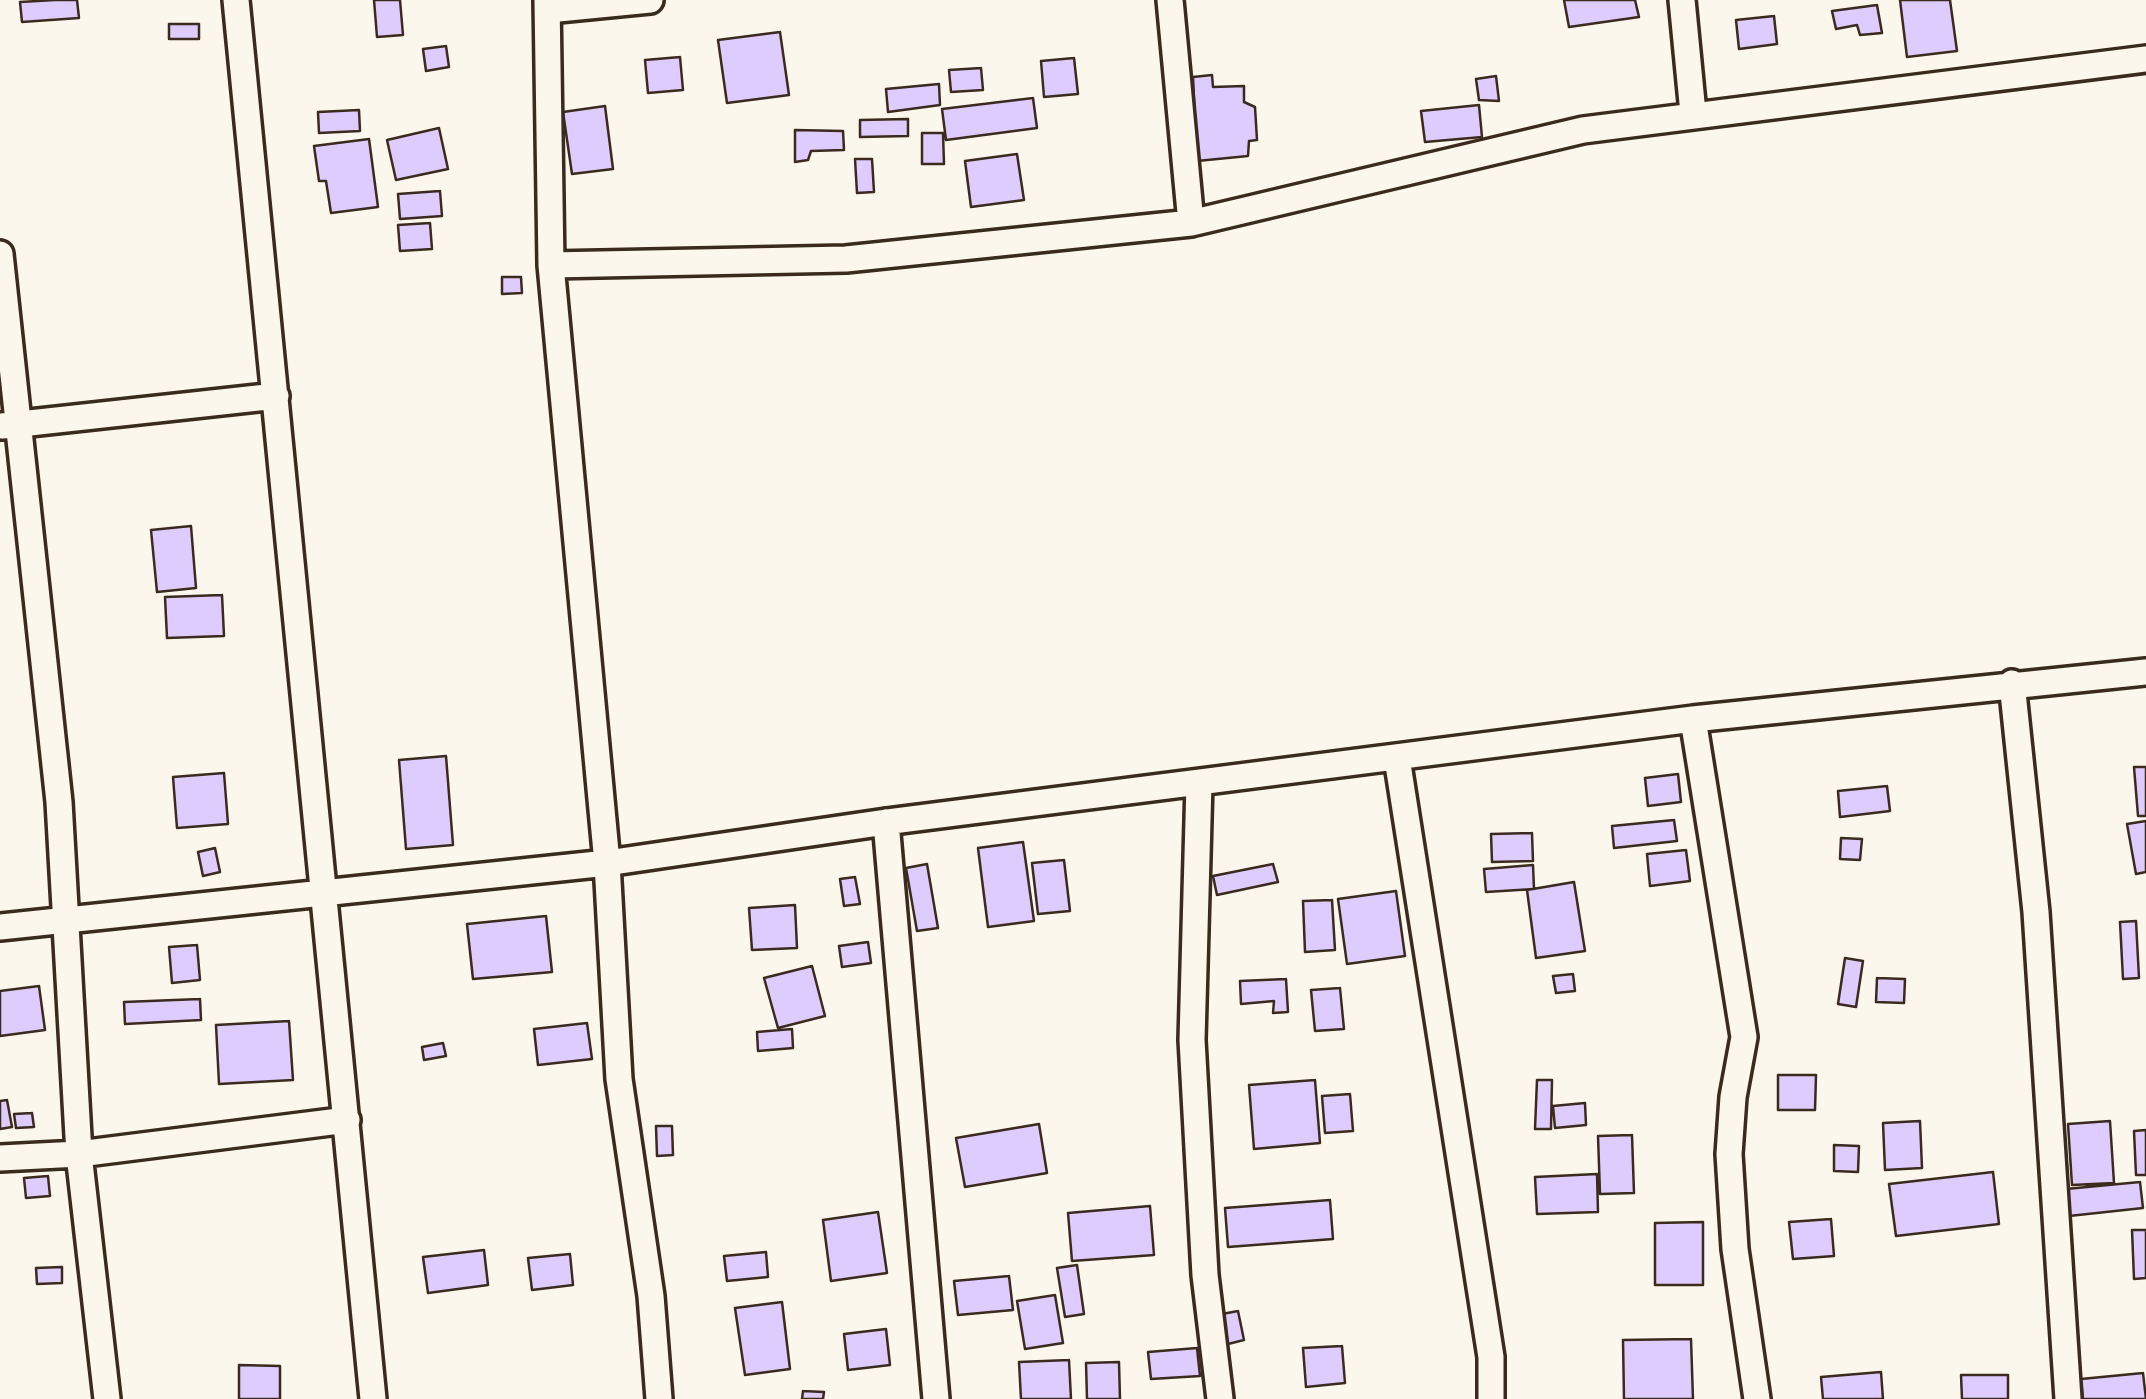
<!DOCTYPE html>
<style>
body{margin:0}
canvas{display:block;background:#fbf7ec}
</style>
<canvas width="2146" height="1399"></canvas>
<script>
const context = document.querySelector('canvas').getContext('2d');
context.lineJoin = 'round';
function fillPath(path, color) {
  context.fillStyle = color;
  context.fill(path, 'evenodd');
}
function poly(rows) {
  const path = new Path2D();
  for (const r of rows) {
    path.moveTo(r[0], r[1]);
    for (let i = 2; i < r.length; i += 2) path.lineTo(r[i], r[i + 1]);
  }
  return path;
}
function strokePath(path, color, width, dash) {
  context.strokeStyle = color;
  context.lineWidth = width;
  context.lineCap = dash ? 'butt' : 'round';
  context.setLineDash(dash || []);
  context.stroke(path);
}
const building = poly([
 [55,0,77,0,79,18,22,22,20,2,55,0],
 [374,0,400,0,403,35,377,37,374,0],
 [1564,0,1635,0,1639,17,1569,27,1564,0],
 [1900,0,1950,0,1957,51,1907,57,1900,0],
 [1877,5,1882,33,1860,35,1857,25,1836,29,1832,11,1877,5],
 [1774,16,1777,44,1739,49,1736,20,1774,16],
 [169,24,199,24,199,39,169,39,169,24],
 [780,32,789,95,727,103,718,40,780,32],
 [446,46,449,67,426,71,423,49,446,46],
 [680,57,683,90,648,93,645,60,680,57],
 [1074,58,1078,94,1044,97,1041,61,1074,58],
 [981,68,983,90,951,92,949,70,981,68],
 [1212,75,1213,87,1244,86,1244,102,1255,107,1257,140,1249,141,1248,156,1197,161,1193,77,1212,75],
 [1496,76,1499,101,1479,100,1476,79,1496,76],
 [939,84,940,105,888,112,886,89,939,84],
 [1033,98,1037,128,946,140,942,109,1033,98],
 [1479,105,1482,137,1425,142,1421,111,1479,105],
 [605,106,613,169,572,174,563,112,605,106],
 [359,110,360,131,319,133,318,112,359,110],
 [908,119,908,136,860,137,860,120,908,119],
 [439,128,448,169,396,180,387,140,439,128],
 [795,130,843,131,844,150,811,151,808,160,795,162,795,130],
 [922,133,943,133,944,164,922,164,922,133],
 [369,139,378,207,331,213,326,181,319,181,314,146,369,139],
 [1017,154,1024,200,971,207,965,161,1017,154],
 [855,159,872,159,874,192,857,193,855,159],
 [440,191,442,216,400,219,398,194,440,191],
 [430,223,432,249,400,251,398,225,430,223],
 [502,277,521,277,522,293,502,294,502,277],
 [191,526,196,588,157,592,151,530,191,526],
 [222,595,224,636,167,638,165,597,222,595],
 [446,756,453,845,406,849,399,760,446,756],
 [2134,767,2146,767,2146,816,2138,816,2134,767],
 [224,773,228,824,177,828,173,777,224,773],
 [1678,774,1681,802,1648,806,1645,778,1678,774],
 [1887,786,1890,811,1840,817,1838,791,1887,786],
 [1674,820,1677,841,1614,848,1612,826,1674,820],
 [2146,821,2146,872,2136,874,2127,824,2146,821],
 [1532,833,1533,861,1492,862,1491,834,1532,833],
 [1841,838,1862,839,1860,860,1840,859,1841,838],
 [1023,842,1034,921,988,927,978,848,1023,842],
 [215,848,220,872,203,876,198,852,215,848],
 [1686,850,1690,881,1650,886,1647,854,1686,850],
 [1064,860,1070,911,1038,914,1032,863,1064,860],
 [927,864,938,928,917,931,906,868,927,864],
 [1273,864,1278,882,1217,895,1213,876,1273,864],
 [1533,865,1534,889,1486,892,1484,869,1533,865],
 [855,877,860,904,844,906,840,879,855,877],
 [1574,882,1585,951,1536,958,1527,890,1574,882],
 [1396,891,1405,956,1347,964,1338,899,1396,891],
 [1332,900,1335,950,1305,952,1303,901,1332,900],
 [795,905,797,948,752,950,749,908,795,905],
 [546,916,552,972,473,979,467,924,546,916],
 [2136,921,2139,978,2123,979,2120,922,2136,921],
 [868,942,871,963,842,967,839,946,868,942],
 [197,945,200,980,172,983,169,947,197,945],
 [1845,958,1863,961,1856,1007,1838,1004,1845,958],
 [812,966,825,1016,778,1028,764,978,812,966],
 [1573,974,1575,991,1556,993,1553,976,1573,974],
 [1877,978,1905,979,1904,1003,1876,1002,1877,978],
 [1286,979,1288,1012,1273,1013,1274,1001,1241,1004,1240,981,1286,979],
 [39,986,45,1030,0,1036,0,991,39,986],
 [1340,988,1344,1029,1315,1031,1311,990,1340,988],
 [200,999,201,1020,125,1024,124,1002,200,999],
 [289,1021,293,1080,219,1084,216,1025,289,1021],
 [587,1023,592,1059,538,1065,534,1029,587,1023],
 [792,1029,793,1048,758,1051,757,1032,792,1029],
 [443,1043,446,1056,424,1060,422,1047,443,1043],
 [1778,1075,1816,1075,1815,1110,1778,1110,1778,1075],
 [1315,1080,1320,1143,1254,1149,1249,1085,1315,1080],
 [1537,1080,1552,1080,1551,1129,1535,1129,1537,1080],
 [1350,1094,1353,1131,1325,1133,1322,1096,1350,1094],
 [7,1100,12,1127,0,1129,0,1101,7,1100],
 [1585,1103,1586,1125,1555,1128,1553,1106,1585,1103],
 [32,1113,34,1127,16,1128,14,1114,32,1113],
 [1920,1121,1922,1168,1885,1170,1883,1123,1920,1121],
 [2110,1121,2114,1183,2072,1185,2068,1124,2110,1121],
 [1039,1124,1047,1173,965,1187,956,1138,1039,1124],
 [656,1126,672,1126,673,1155,657,1156,656,1126],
 [2146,1130,2146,1175,2136,1175,2134,1131,2146,1130],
 [1632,1135,1634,1193,1600,1194,1598,1136,1632,1135],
 [1834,1145,1859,1146,1858,1172,1834,1171,1834,1145],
 [1993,1172,1999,1224,1896,1236,1889,1184,1993,1172],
 [1597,1174,1598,1212,1537,1214,1535,1177,1597,1174],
 [48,1176,50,1196,26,1198,24,1178,48,1176],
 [2140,1182,2143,1208,2069,1216,2066,1189,2140,1182],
 [1330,1200,1333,1239,1228,1247,1225,1208,1330,1200],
 [1150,1206,1154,1255,1072,1261,1068,1213,1150,1206],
 [878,1212,887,1273,831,1281,823,1220,878,1212],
 [1831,1219,1834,1256,1793,1259,1789,1222,1831,1219],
 [1703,1222,1703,1285,1655,1285,1655,1223,1703,1222],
 [2132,1230,2146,1230,2146,1278,2134,1279,2132,1230],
 [484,1250,488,1285,428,1293,423,1257,484,1250],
 [766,1252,768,1277,727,1281,724,1256,766,1252],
 [570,1254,573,1285,532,1290,528,1258,570,1254],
 [1077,1265,1084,1314,1065,1317,1057,1268,1077,1265],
 [62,1267,62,1283,37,1284,36,1268,62,1267],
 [1009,1276,1013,1310,958,1315,954,1281,1009,1276],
 [1055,1295,1063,1343,1025,1349,1017,1301,1055,1295],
 [782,1302,790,1369,745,1375,735,1308,782,1302],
 [1238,1311,1244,1340,1228,1344,1222,1314,1238,1311],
 [886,1329,890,1365,848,1370,844,1334,886,1329],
 [1691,1339,1693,1399,1624,1399,1623,1340,1691,1339],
 [1342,1346,1345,1383,1306,1387,1303,1348,1342,1346],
 [1197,1348,1200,1376,1151,1379,1148,1352,1197,1348],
 [1069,1360,1071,1399,1021,1399,1019,1362,1069,1360],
 [1119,1362,1120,1399,1087,1399,1086,1363,1119,1362],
 [239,1365,280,1366,280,1399,239,1399,239,1365],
 [1881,1372,1883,1399,1823,1399,1821,1377,1881,1372],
 [2143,1373,2146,1399,2083,1399,2081,1379,2143,1373],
 [1961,1375,2008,1375,2008,1399,1962,1399,1961,1375],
 [803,1391,824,1392,823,1399,802,1399,803,1391]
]);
fillPath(building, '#dfccfe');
strokePath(building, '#3b2a1e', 2.5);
const minor = poly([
 [236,0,373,1399],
 [547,0,551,265,607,863,619,1079,651,1296,659,1399],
 [1170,0,1191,223],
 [1682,0,1693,113],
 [548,10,650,0],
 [0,254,59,802,79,1154,107,1399],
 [551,265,846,259,1191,223,1583,130,2146,59],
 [2,426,276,396],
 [2012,683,2036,912,2068,1399],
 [1693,719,1744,1037,1733,1097,1729,1154,1735,1249,1757,1399],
 [1397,758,1491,1357,1491,1399],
 [1199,783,1192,1040,1205,1275,1220,1399],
 [886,822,936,1399],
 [0,927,607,863,886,822,1693,719,2146,672],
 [0,1158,79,1154,347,1120]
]);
strokePath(minor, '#3b2a1e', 32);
strokePath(minor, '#fbf7ec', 25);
</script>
